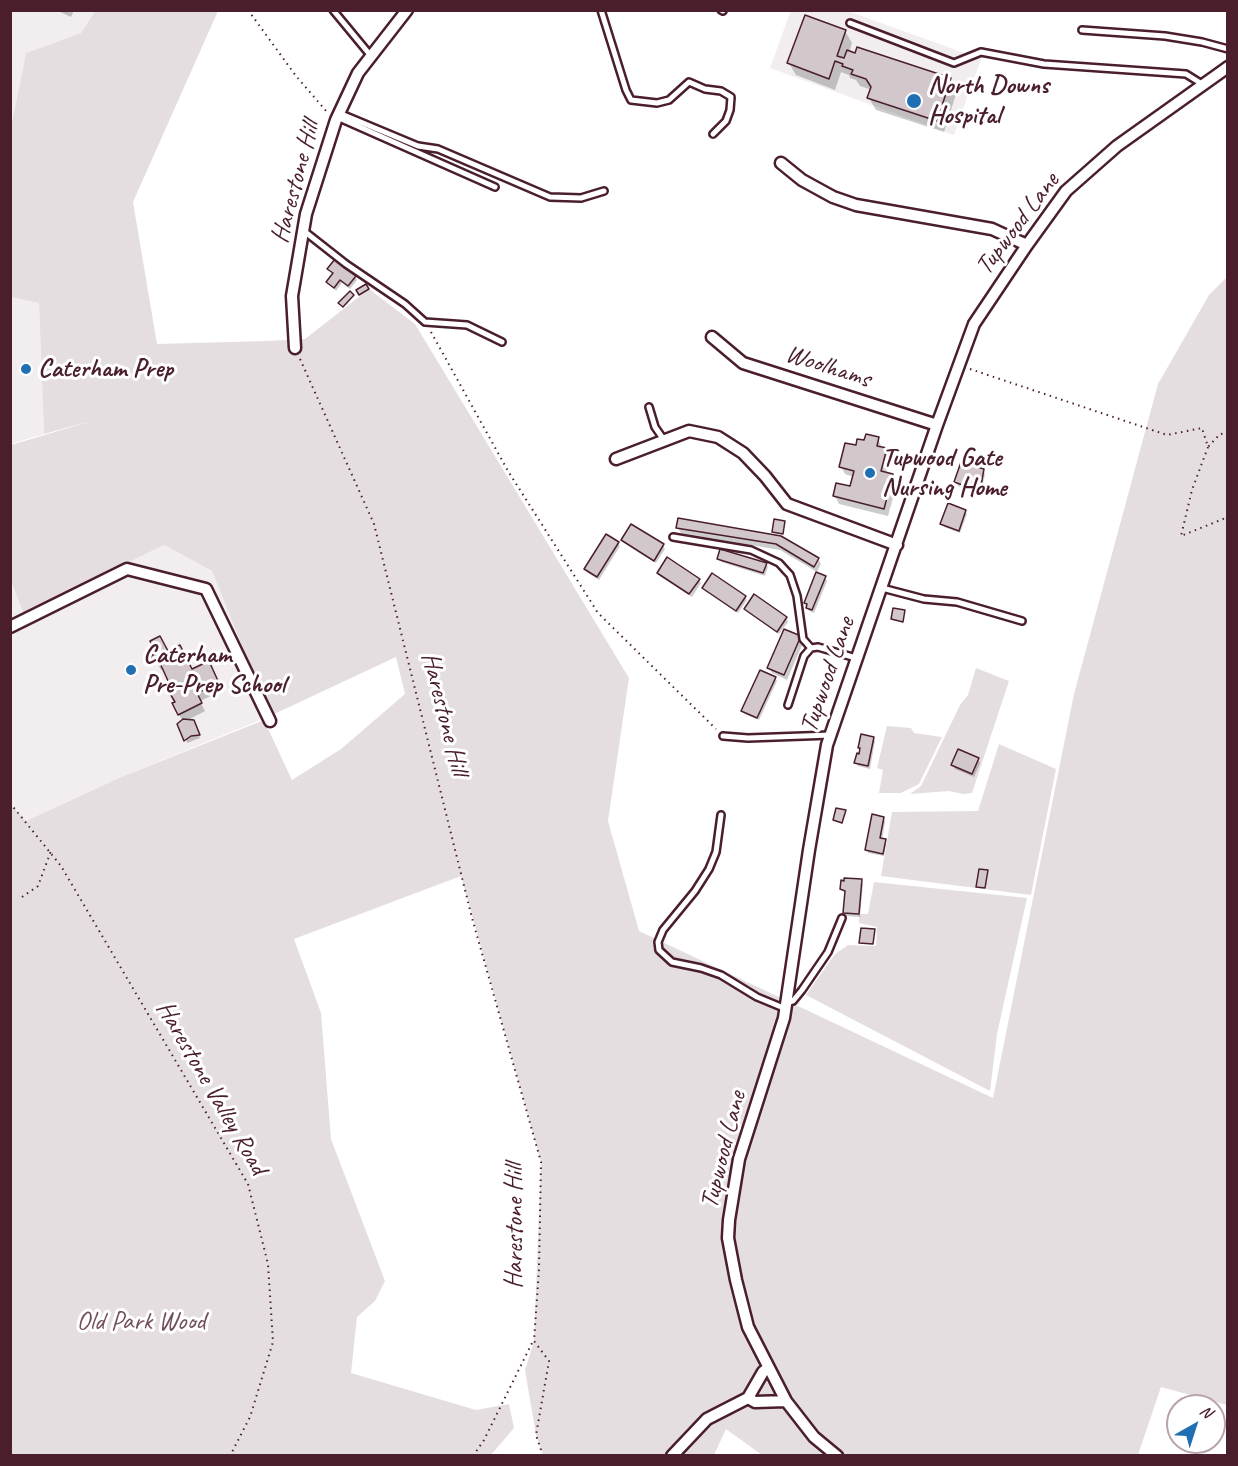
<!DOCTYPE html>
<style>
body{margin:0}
#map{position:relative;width:1238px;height:1466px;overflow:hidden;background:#fff;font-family:Caveat,sans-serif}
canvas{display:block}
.frame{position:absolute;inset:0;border:12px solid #4a1f2b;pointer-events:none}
.north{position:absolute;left:1166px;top:1394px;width:60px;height:60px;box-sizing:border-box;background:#fff;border:2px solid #b7a5aa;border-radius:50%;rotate:39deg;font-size:16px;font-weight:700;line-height:24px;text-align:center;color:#4a1f2b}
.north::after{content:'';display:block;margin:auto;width:21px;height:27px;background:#1f6fb2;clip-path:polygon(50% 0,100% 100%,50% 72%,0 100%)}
</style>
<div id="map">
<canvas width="1238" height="1466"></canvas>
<div class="frame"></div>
<div class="north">N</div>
</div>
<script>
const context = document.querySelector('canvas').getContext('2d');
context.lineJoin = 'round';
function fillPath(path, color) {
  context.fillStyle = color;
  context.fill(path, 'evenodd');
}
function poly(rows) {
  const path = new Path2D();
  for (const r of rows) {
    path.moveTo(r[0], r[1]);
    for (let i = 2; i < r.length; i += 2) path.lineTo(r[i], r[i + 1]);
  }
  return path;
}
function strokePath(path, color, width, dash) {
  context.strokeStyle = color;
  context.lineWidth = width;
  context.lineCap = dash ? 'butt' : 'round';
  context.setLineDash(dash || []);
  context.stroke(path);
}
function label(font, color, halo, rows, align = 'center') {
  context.font = font + ' Caveat,sans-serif';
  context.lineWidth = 6;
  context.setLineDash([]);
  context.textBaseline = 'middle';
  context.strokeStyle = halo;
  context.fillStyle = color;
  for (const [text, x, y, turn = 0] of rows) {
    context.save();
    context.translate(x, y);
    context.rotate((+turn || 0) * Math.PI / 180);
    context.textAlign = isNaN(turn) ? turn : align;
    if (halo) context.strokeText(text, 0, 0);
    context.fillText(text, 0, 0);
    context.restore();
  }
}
fillPath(poly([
 [791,10,848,11,981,59,954,135,770,68],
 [11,11,95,11,81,33,26,53,11,127],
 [11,297,39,303,44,434,11,444],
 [164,545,212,571,270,716,119,778,26,821,11,803,10,582,25,614]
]), '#f2eeef');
fillPath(poly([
 [95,11,218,11,133,202,157,344,267,341,305,339,369,289,415,324,629,678,608,821,639,931,993,1098,1074,694,1158,384,1209,295,1227,277,1227,1405,1161,1387,1138,1455,762,1455,726,1429,714,1455,543,1455,536,1435,525,1370,534,1341,541,1162,461,876,294,939,321,1013,331,1139,385,1281,375,1301,357,1317,351,1373,476,1410,509,1404,514,1428,491,1455,11,1455,10,803,26,821,119,778,264,720,292,780,341,749,405,694,396,657,270,716,212,571,164,545,24,614,11,582,11,445,95,420,44,434,39,303,11,297,11,127,26,53,81,33],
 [976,668,1009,681,972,793,963,794,949,791,910,794,921,786,960,705,968,695],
 [958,749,979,758,972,774,952,765],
 [887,726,911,728,914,733,942,737,919,784,901,793,879,793,883,770,877,768],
 [999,744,1056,769,1031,895,881,876,892,812,978,811],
 [979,869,987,870,985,888,976,887],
 [874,882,1027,898,997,1034,990,1091,806,995,835,954,848,945,876,946,877,927,859,923,859,914,868,914]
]), '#e5dee0');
fillPath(poly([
 [56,10,74,10,71,17],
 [845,31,852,43,849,53,950,79,957,91,944,132,876,110,869,98,872,90,860,86,856,80,850,78,849,75,841,72,835,90,796,75,789,63],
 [329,269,355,277,357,280,350,289,342,283,336,291,327,282,334,275],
 [878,438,882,449,886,450,890,457,886,474,892,476,897,483,888,516,839,504,835,496,851,488,854,477,845,474,841,467,857,447],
 [983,471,985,474,981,493,958,486,956,482],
 [965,511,967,514,960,533,944,527,942,524],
 [632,526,663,546,665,549,656,563,625,543,623,540],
 [678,528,781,537,818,559,821,564,817,572,780,550,681,533],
 [618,543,620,546,599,580,588,573,586,569],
 [719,559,766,564,768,567,765,576,721,562],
 [658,573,699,580,701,583,692,597,660,576],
 [825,578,827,581,814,613,809,611,805,603],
 [703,588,745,597,747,600,738,613,705,591],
 [746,609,786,618,788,622,779,634,748,612],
 [800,637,803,643,787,680,772,673,769,667],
 [167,652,192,671,213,671,222,691,200,701,205,711,186,721,195,725,200,738,187,743,183,722,174,704,177,703,171,683,164,669,161,670,153,656],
 [775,678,777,681,759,720,745,714,743,711],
 [873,738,875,741,870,769,858,766,856,763,860,755,859,748],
 [978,759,980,763,974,777,955,769,953,765],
 [884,818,885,822,882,840,886,844,884,856,868,853,867,850],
 [861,881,863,884,860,917,846,916,844,912,846,893,841,888]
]), '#0003');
const building = poly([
 [805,15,846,30,837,56,844,58,847,50,855,53,857,47,951,78,937,121,867,98,871,87,866,79,851,74,853,70,842,66,843,64,835,61,829,79,787,63,805,15],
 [335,259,356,276,348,286,340,280,334,288,326,282,333,273,327,269,335,259],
 [366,284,369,289,359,295,356,290,366,284],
 [350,291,354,295,343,307,338,303,350,291],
 [866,434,879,437,877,446,887,448,881,471,893,474,884,509,833,496,836,483,850,486,854,471,839,467,845,443,856,445,857,439,864,440,866,434],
 [961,462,984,469,980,491,954,482,961,462],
 [948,503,966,510,959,531,940,524,948,503],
 [678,518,781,536,819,558,814,567,776,544,676,528,678,518],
 [774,519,785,521,783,534,772,532,774,519],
 [631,524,664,544,654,561,621,540,631,524],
 [606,534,619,542,597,577,584,569,606,534],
 [720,549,767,563,763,573,717,559,720,549],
 [667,557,700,579,689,594,657,573,667,557],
 [816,572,826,576,812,610,806,608,807,604,804,603,816,572],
 [712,573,746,596,736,611,702,588,712,573],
 [754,594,787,617,777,632,744,609,754,594],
 [893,608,905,610,903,622,891,619,893,608],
 [784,629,801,636,784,675,767,668,784,629],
 [160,636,168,651,180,645,192,669,209,661,219,683,197,693,202,703,178,715,172,703,175,702,166,687,169,683,159,661,155,663,151,656,156,653,150,641,160,636],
 [760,670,776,677,757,718,741,711,760,670],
 [183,719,194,720,200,735,191,736,184,741,177,724,183,719],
 [861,734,874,737,868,766,854,763,857,753,859,754,860,748,858,748,861,734],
 [958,749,979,758,972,774,951,765,958,749],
 [836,808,846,810,842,823,833,820,836,808],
 [872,814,884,817,880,838,886,839,883,854,865,850,872,814],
 [979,869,988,870,985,888,976,887,979,869],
 [844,878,862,879,859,914,843,913,845,891,840,889,841,880,844,881,844,878],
 [861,928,875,929,873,944,859,943,861,928]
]);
fillPath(building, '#d2c7cb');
strokePath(building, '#4a1f2b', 1.5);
const service = poly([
 [333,10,371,56],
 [601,10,626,90,631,100,657,103,669,100,689,82,705,89,721,91,731,97,730,110,726,121,713,134],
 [721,10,723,11],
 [850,23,954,63,981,52,1044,64,1186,74,1202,84],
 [1082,30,1165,36,1202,42,1228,49],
 [339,113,418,146,438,149,550,197,581,198,604,191],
 [337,117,495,187],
 [304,231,346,264,405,304,425,322,467,325,502,342],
 [649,407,655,427,664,440],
 [673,537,751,550,779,563,790,575,797,596,803,639,811,648],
 [882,588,924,599,957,602,1022,621],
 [788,705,804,656,811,648,818,647,856,658],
 [723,736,748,738,831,735],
 [721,815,716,852,709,869,695,891,663,930,658,942,659,950,672,962,701,968,721,975,757,997,786,1009],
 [787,1003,793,1001,802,990,828,952,842,918]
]);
const minor = poly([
 [781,163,802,180,833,197,856,205,992,229,1027,245],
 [712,337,743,363,937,425],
 [295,348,292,296,306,214,336,120,358,73,407,10],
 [616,459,689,431,718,437,743,453,765,476,787,504,897,545],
 [10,627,127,569,206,589,270,721],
 [748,1398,755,1402,786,1401,814,1437,837,1456],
 [748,1398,763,1372,768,1368],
 [786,1401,748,1327,736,1280,728,1238,729,1220,739,1159,784,1018,809,850,827,745,937,425,974,324,1027,245,1066,191,1117,146,1228,67],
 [672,1456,707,1419,748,1398]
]);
strokePath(service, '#4a1f2b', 10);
strokePath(minor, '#4a1f2b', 15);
strokePath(poly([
 [248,10,296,76,327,112],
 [431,332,508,471,598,613,716,729],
 [300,359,374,524,472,918,541,1162,539,1269,534,1341,549,1361,536,1435,543,1456],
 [970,369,1167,435,1202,428,1208,447,1220,434,1228,433],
 [1208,447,1192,490,1181,536,1228,517],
 [10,803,61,866,248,1184,268,1264,273,1342,250,1417,230,1456],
 [22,897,38,886,51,851],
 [473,1456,484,1440,533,1341]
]), '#4a1f2b', 2, [1.5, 4.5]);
strokePath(service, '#fff', 5);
strokePath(minor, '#fff', 10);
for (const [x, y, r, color] of [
 [914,101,8,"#1f6fb2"],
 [26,369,6,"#1f6fb2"],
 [870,473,6,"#1f6fb2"],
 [131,670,6,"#1f6fb2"]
]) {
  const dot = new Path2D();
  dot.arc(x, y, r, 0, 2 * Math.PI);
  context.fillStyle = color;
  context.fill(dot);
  strokePath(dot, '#fff', 2);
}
label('bold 26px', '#4a1f2b', '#fff', [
 ["North Downs",928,86],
 ["Hospital",928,116],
 ["Caterham Prep",38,369],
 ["Tupwood Gate",882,458],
 ["Nursing Home",882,488],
 ["Caterham",143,655],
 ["Pre-Prep School",143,685]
], 'left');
label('26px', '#4a1f2b', '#fff', [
 ["Harestone Hill",296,182,-75],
 ["Tupwood Lane",1018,224,-53],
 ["Woolhams",828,367,18],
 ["Tupwood Lane",828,675,-71],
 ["Harestone Hill",444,714,76],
 ["Harestone Valley Road",211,1088,60],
 ["Tupwood Lane",724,1150,-76],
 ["Harestone Hill",515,1226,-90]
]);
label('26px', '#714f58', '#fff', [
 ["Old Park Wood",141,1322]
]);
</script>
